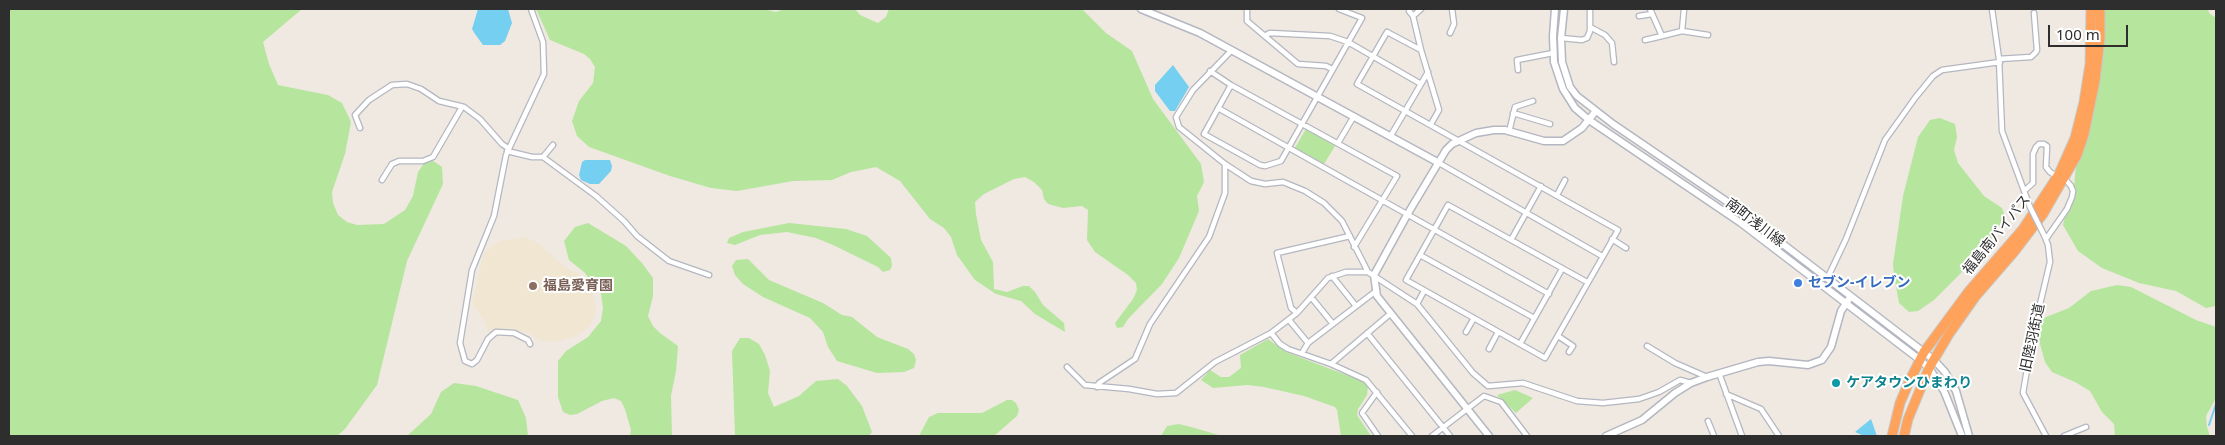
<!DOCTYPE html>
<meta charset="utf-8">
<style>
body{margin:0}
#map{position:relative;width:2225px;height:445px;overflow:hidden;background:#efe9e1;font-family:"Noto Sans",sans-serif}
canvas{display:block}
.frame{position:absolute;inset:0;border:10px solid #2e2e2e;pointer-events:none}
.scale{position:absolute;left:2048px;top:25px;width:80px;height:22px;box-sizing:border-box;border:2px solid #2e2e2e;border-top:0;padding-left:6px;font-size:15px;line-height:18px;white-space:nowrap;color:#2e2e2e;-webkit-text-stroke:4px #fff;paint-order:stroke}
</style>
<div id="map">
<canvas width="2225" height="445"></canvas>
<div class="frame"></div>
<div class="scale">100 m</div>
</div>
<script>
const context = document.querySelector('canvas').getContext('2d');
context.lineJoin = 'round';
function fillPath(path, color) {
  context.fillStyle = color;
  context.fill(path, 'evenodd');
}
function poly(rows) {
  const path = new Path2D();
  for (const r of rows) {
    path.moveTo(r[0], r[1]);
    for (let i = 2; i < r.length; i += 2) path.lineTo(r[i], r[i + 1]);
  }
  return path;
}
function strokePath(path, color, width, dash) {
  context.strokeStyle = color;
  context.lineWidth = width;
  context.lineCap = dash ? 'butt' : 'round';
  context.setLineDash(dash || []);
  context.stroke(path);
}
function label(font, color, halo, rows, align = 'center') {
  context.font = font + ' "Noto Sans","Noto Sans JP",sans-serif';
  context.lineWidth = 4;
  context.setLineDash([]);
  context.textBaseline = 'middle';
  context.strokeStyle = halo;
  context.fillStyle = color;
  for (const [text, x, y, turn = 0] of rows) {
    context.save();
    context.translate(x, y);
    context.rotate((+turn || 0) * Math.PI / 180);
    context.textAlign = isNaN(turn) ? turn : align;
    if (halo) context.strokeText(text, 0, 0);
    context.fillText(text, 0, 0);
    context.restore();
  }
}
fillPath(poly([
 [526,237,538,243,566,268,580,274,592,290,596,308,594,318,590,326,576,336,560,341,544,342,524,331,498,330,489,333,485,322,472,303,483,255,485,252,499,241]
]), '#f0e6d1');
fillPath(poly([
 [9,9,302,9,263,42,269,64,278,85,328,95,342,103,351,122,345,154,332,192,333,203,338,215,347,222,357,225,384,224,405,210,413,196,418,172,425,162,432,160,442,167,443,184,407,261,377,385,345,429,337,436,9,436],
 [536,9,763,9,776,12,784,9,855,9,860,15,878,23,886,17,889,9,981,10,1082,9,1106,33,1132,51,1153,99,1201,164,1204,182,1197,196,1199,211,1179,258,1162,284,1128,319,1123,327,1117,328,1115,323,1133,299,1137,290,1136,283,1128,275,1095,252,1087,240,1088,210,1082,206,1063,208,1048,204,1044,199,1042,190,1034,182,1025,177,1014,179,984,194,975,202,976,214,981,240,993,262,994,289,1007,292,1023,286,1029,286,1035,292,1043,305,1064,323,1065,332,1035,314,1021,301,996,294,975,280,957,255,951,237,944,228,930,219,900,181,876,167,851,172,832,180,793,181,737,191,711,188,670,176,589,147,577,136,572,121,579,101,593,83,595,67,590,59,584,54,550,40],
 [2097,9,2208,9,2209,13,2216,18,2216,306,2206,308,2176,291,2139,283,2102,268,2078,251,2063,225,2065,215,2073,197,2076,166,2092,98,2100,42],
 [1940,118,1955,124,1957,137,1954,150,1958,163,1984,196,2002,208,2004,213,2003,219,1987,247,1934,300,1918,311,1909,312,1899,303,1894,275,1893,264,1903,196,1918,137,1930,120],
 [1306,129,1335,146,1324,164,1295,148],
 [588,223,626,246,642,263,653,278,653,296,648,316,653,326,660,333,678,346,676,371,671,396,672,436,630,436,631,430,625,409,621,401,614,398,602,401,577,414,570,415,563,412,558,397,558,361,566,351,588,337,601,321,603,308,601,294,584,272,569,260,564,241,575,227],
 [789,223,846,229,867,236,891,258,892,266,890,270,883,272,878,267,833,245,816,238,787,232,760,235,735,245,727,243,729,238,743,232],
 [748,259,769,280,823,303,842,315,852,317,877,337,908,349,914,354,916,360,914,368,904,372,877,373,837,361,828,347,823,332,810,318,763,297,743,284,735,275,732,266,736,260],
 [2117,285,2131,287,2196,320,2216,327,2216,398,2206,416,2207,427,2210,436,2115,436,2114,424,2102,412,2090,391,2075,382,2052,372,2045,362,2038,337,2038,327,2041,319,2069,308,2091,291],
 [740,338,749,338,759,344,765,355,770,371,768,393,774,407,799,396,816,381,838,379,847,386,862,406,872,432,869,436,735,436,732,351],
 [1268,339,1286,352,1362,381,1368,386,1367,395,1358,409,1357,415,1371,436,1341,436,1337,410,1335,407,1304,396,1264,387,1247,385,1213,388,1201,380,1210,370,1221,377,1229,377,1241,368,1240,355],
 [454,383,476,386,518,400,526,418,528,436,407,436,431,414,441,392],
 [1515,390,1533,398,1516,413,1497,395],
 [1007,400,1012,400,1016,403,1019,410,1017,416,994,436,919,436,929,417,938,413,982,413],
 [1179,424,1191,427,1222,436,1161,436,1167,426]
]), '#b6e59e');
fillPath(poly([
 [478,9,508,9,512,23,505,41,500,45,483,45,475,34,472,29],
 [1173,65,1189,87,1175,111,1170,111,1155,91,1155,85],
 [585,160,610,160,612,166,611,171,599,184,590,184,581,180,579,175,582,162],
 [1871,419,1877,436,1864,436,1855,432]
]), '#75cff0');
strokePath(poly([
 [2209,425,2216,404]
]), '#75cff0', 2);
const street = poly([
 [1247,9,1247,21,1298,64,1326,66,1332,69],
 [1410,9,1409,11,1413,16,1421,50,1439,110,1431,124],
 [1650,9,1662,36,1682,31,1684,9],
 [1992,9,1999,59,2002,131,2030,207],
 [1413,16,1421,9],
 [1639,16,1652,14],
 [1590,27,1605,35,1612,43,1614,62],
 [1682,31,1708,35],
 [1450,33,1454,24,1452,9],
 [1266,35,1270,33,1330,36,1348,42,1421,84],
 [1561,38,1582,40,1587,38,1590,31,1590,9],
 [1645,40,1662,36],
 [1232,50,1193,90,1176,117,1179,127,1225,164,1251,181,1265,184,1283,182,1305,191,1324,203,1342,221,1368,272,1417,304,1424,291],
 [1421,50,1387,32,1357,84,1618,230,1545,358,1406,280,1448,205,1587,282],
 [1999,59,2031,57,2036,52,2037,50,2034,13],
 [1518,70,1517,60,1553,53],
 [1210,71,1231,85,1397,176,1354,247],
 [1231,85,1204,134,1260,165,1265,166,1281,161,1362,18,1339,9],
 [1218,108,1549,294],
 [1513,113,1550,124],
 [360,128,355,115,369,100,392,85,407,84,421,89,439,101,464,107,480,119,502,144,508,148],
 [1509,132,1515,107,1533,101],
 [1390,137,1428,72],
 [1338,143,1354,116],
 [507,151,532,157,543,157,553,145],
 [543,157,596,196,624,221,637,236,669,261,709,275],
 [1439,163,1602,256],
 [382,180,392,164,399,161,423,161,433,157,462,107],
 [2024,191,2033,183,2033,154,2036,147,2039,144,2044,144,2047,146,2046,167,2050,172,2058,177],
 [1557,195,1565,180],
 [2044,235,2048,245,2050,262,2033,334,2023,393,2046,436],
 [1612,239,1626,248],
 [2046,239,2067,209,2072,197,2073,191,2071,186,2065,179],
 [1511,240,1541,186],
 [1420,255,1534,318],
 [1332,276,1356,306],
 [1827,279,1846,239,1885,140,1915,98,1933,76,1942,70,2000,62],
 [1311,297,1333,324],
 [1417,304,1473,373,1488,386,1523,383,1577,401,1603,403,1639,399,1659,392,1680,380,1691,383],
 [1297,313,1291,308,1277,253,1350,236],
 [1289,320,1308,343],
 [1466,332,1474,318],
 [1271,333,1280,344,1288,349,1331,364,1366,380,1412,436],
 [1367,333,1450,436],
 [1558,336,1573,346,1569,352],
 [530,344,528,340,514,333,496,332,488,339,477,360,472,364,465,361,460,343,472,270,494,216,506,155,544,74,543,42,531,9],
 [1520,344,1562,269],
 [1647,346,1675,363,1707,377],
 [1489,349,1498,332],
 [1302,353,1308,343,1376,291],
 [1331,364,1390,314],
 [1067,367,1085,385,1129,389,1157,394,1176,393,1215,362,1271,333,1297,313,1328,278,1346,272,1368,272],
 [1719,373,1742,436],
 [1097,387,1099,383,1135,359,1150,324,1209,237,1225,193,1225,164],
 [1377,392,1362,413,1378,436],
 [1726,394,1761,409,1779,436],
 [1708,421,1714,436],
 [1432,436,1484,396,1501,402,1527,436],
 [2064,436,2086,427]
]);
const secondary = poly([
 [1141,9,1200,33,1439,163],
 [1555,9,1553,36,1554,62,1563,89,1575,108,1589,120,1741,223,1920,360,1929,368,1944,391,1962,436],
 [1564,9,1561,38,1562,62,1570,87,1577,96,1613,124,1732,205,1934,360,1945,372,1956,391,1969,436],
 [1489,436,1377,296,1374,275,1407,215,1446,150,1452,144,1476,133,1494,130,1505,130,1544,141,1563,141,1582,128,1595,112],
 [1606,436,1642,420,1675,393,1691,383,1707,377,1758,362,1769,361,1808,365,1822,360,1831,347,1841,311,1849,299]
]);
const highway = poly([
 [1892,436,1900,403,1909,382,1924,352,1969,291,2023,229,2059,174,2075,138,2084,102,2090,64,2091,9],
 [1904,436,1908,419,1929,368,1949,334,1975,297,2014,252,2043,214,2077,155,2084,134,2095,81,2100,38,2100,9]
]);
strokePath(street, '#b4b7c1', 7);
strokePath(secondary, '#b4b7c1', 9);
strokePath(highway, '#c9c9c9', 11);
strokePath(street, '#fff', 4.5);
strokePath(secondary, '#fff', 6);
strokePath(highway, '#ffa35c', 9);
const streetBridge = poly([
 [2030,207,2044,235]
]);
strokePath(streetBridge, '#b4b7c1', 7, []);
strokePath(streetBridge, '#fff', 4.5);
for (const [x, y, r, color] of [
 [1798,283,5,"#3f7fe0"],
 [533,286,5,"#8d6e63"],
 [1836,383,5,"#0f9aa8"]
]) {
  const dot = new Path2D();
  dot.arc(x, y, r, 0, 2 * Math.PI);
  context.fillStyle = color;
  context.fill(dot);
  strokePath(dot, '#fff', 2);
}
label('14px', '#2e2e2e', '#fff', [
 ["南町浅川線",1755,223,37],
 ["福島南バイパス",1997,235,-51],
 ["旧陸羽街道",2033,338,-78]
]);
label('bold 14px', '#366cbe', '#fff', [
 ["セブン-イレブン",1808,283]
], 'left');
label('bold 14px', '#785e54', '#fff', [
 ["福島愛育園",543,286]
], 'left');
label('bold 14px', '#0d838f', '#fff', [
 ["ケアタウンひまわり",1846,383]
], 'left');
</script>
